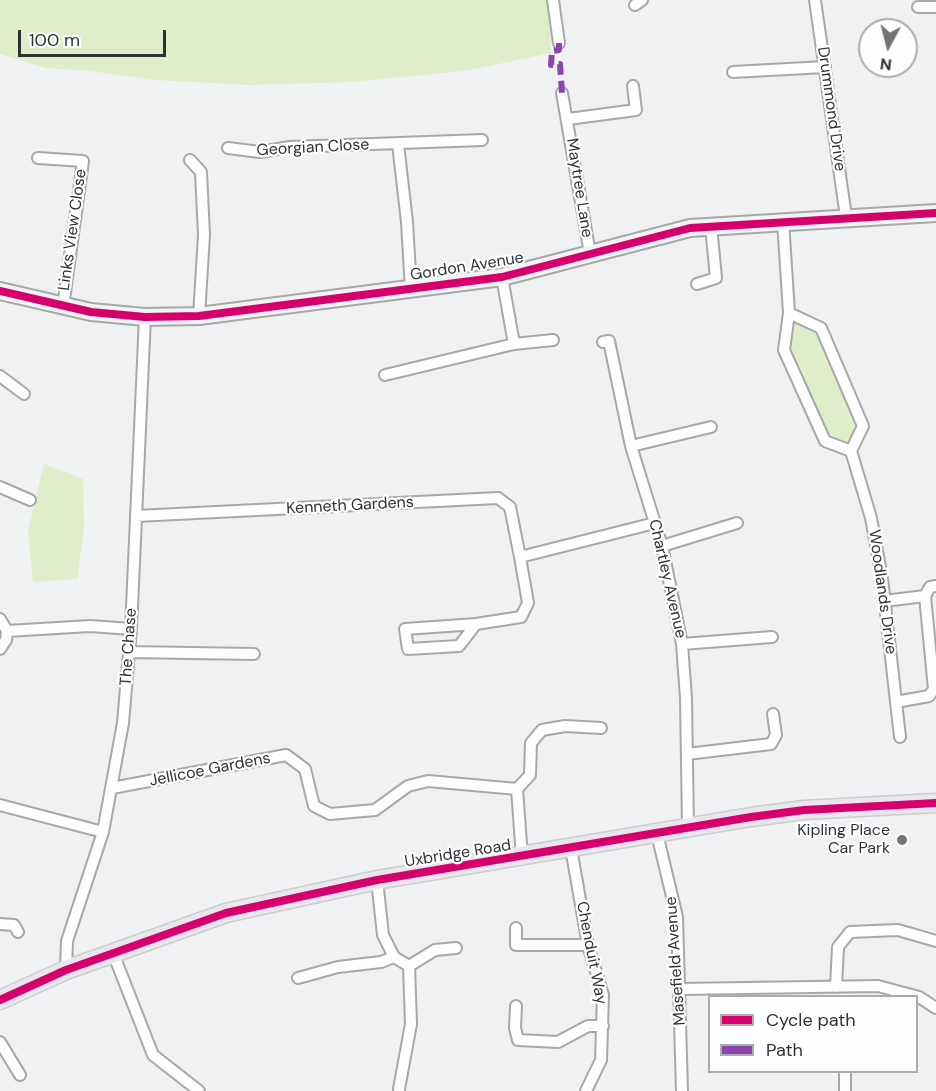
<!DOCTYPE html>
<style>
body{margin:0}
#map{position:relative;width:936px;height:1091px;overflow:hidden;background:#eff1f3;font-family:"DM Sans",sans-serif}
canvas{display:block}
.legend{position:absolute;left:708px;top:995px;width:210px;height:78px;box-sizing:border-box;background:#fdfeff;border:2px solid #abacad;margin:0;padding:8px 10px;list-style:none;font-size:18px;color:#2f3132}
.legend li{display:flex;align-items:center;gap:12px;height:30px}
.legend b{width:30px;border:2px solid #abacad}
.north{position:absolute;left:858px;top:18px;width:60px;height:60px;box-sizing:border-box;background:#fdfeff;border:2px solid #abacad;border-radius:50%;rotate:187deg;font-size:16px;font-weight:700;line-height:24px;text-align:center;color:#2f3132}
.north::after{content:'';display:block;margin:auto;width:21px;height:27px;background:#727476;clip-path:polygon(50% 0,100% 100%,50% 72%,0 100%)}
.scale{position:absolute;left:18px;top:30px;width:148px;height:27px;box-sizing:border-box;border:3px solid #2f3132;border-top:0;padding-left:8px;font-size:18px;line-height:21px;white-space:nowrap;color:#2f3132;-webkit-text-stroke:4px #fdfeff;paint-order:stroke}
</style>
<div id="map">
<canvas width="936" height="1091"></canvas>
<ul class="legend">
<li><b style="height:8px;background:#d6006c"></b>Cycle path</li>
<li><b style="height:8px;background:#8e44ad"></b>Path</li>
</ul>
<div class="north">N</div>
<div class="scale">100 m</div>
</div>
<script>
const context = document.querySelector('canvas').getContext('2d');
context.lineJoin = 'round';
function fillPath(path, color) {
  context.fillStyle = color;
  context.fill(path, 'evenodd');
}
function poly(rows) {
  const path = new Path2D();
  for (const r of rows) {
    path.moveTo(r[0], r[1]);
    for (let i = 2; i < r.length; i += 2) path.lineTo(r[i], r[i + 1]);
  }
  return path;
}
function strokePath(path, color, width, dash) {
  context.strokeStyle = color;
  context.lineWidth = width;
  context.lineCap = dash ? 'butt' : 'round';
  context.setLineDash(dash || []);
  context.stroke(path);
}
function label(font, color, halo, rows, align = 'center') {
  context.font = font + ' "DM Sans",sans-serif';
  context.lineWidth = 4.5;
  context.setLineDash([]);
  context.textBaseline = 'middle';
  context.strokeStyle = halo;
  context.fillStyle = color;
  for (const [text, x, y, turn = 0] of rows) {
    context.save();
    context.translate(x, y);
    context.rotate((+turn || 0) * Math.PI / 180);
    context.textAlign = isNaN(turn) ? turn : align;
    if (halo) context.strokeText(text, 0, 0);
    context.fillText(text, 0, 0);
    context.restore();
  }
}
fillPath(poly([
 [0,0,549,0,551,53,464,71,352,82,248,85,156,80,90,71,46,68,0,54],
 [793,321,819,330,858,425,848,443,824,432,790,352],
 [44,464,83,479,84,529,77,579,33,582,28,530]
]), '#e0edca');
const street = poly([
 [553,0,559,43],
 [815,0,846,217],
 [635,5,642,0],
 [918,7,936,7],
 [733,72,825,67],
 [562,93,589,248,593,255],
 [568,119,636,110,633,86],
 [398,144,407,222,411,290],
 [228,148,260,152,290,147,482,140],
 [38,158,83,161,63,307],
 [190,160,201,172,204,235,199,316],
 [783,221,789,313,784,350,825,441,851,451],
 [697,284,716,278,711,226],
 [789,313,821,328,863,426,851,451,871,518,882,578,900,737],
 [603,342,609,341,631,446,662,546,682,644,686,698,688,828],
 [514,344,553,340],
 [385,375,514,344,502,277],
 [0,376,24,394],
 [631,446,711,427],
 [0,487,30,500],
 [136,516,498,498,510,507,520,557],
 [662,546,737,523],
 [884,601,925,596],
 [0,619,7,631,6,640,0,649],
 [476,624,459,646,408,649,405,629,476,624,521,617,528,603,520,557,655,523],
 [7,631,90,626,131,629],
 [682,644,772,637],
 [129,652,254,654],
 [896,702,929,696,934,689,925,596,930,587,936,586],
 [687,754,771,744,776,735,773,714],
 [112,788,286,755,305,769,314,806,330,814,375,810,408,786,428,781,517,789,522,857],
 [517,789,530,775,531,743,542,730,565,726,601,728],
 [0,805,103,832],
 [657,834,677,917,682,1091],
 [571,848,588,945,603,995,601,1060,586,1091],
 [377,880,383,935,394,957,409,966,411,1024,399,1089],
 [0,924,14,925,18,932],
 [516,928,516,945,588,945],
 [113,953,153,1055,199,1091],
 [409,966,435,950,456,948],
 [66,970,67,941,103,832,123,723,131,629,145,317],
 [298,978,338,967,381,962,394,957],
 [836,987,838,947,850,932,898,930,936,941],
 [680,989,878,986,919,997,936,1008],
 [516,1006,515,1028,518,1040,558,1042,588,1026,603,1026],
 [0,1042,20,1075],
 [845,1091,845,1072]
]);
const secondary = poly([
 [0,291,91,312,145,317,199,316,502,277,690,228,936,213]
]);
const primary = poly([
 [0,1000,66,970,226,913,377,880,751,817,804,810,936,803]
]);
strokePath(street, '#a6a8a9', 14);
strokePath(secondary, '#a6a8a9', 20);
strokePath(primary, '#cccdce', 21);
strokePath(street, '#fdfdfd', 10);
strokePath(secondary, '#f3f2f5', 16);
strokePath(primary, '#eae6ee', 18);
strokePath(poly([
 [559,43,559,50,552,51,551,65,560,64,562,93]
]), '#8e44ad', 6, [12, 6]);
strokePath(poly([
 [0,291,91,312,145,317,199,316,502,277,690,228,936,213],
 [0,1000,66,970,226,913,377,880,751,817,804,810,936,803]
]), '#d6006c', 8);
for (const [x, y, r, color] of [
 [902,840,6,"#727476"]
]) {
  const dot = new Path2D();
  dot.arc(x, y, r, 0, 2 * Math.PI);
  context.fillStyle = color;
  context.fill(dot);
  strokePath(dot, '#fdfeff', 2);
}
label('16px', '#2f3132', '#fdfeff', [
 ["Drummond Drive",831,109,82],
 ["Georgian Close",313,148,-3],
 ["Maytree Lane",579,188,81],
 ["Links View Close",73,230,-82],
 ["Gordon Avenue",467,267,-9],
 ["Kenneth Gardens",350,506,-3],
 ["Chartley Avenue",667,579,77],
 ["Woodlands Drive",882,592,82],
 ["The Chase",129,647,-86],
 ["Jellicoe Gardens",210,770,-11],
 ["Uxbridge Road",458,854,-9],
 ["Chenduit Way",591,953,79],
 ["Masefield Avenue",676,961,-94]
]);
label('16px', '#2f3132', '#fdfeff', [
 ["Kipling Place",890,831],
 ["Car Park",890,849]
], 'right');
</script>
